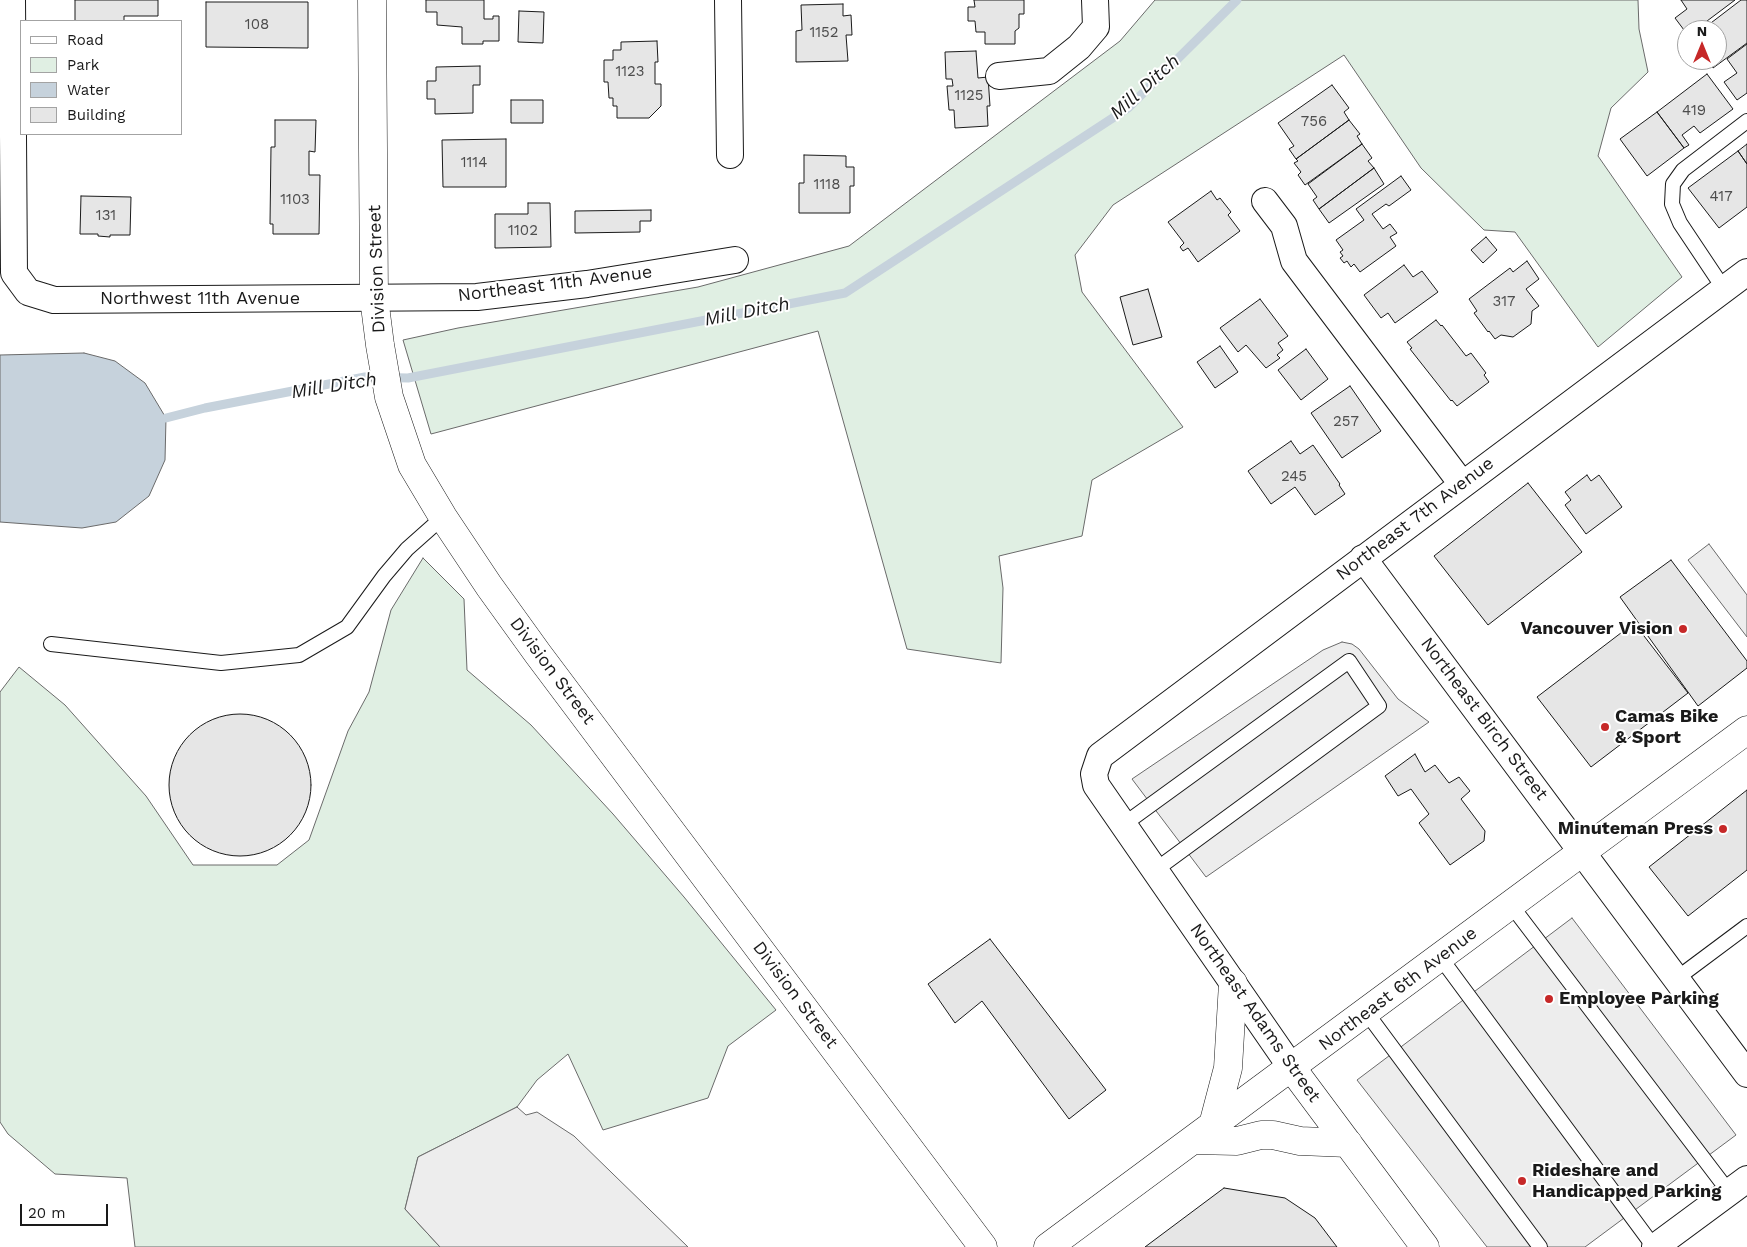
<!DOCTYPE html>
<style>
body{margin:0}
#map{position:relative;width:1747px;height:1247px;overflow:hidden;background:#fff;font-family:"Work Sans",sans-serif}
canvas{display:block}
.legend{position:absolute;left:20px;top:20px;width:162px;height:115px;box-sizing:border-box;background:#fff;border:1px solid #a3a3a3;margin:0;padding:6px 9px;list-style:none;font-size:15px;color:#1a1a1a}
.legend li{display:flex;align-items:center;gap:10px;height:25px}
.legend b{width:25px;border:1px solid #a3a3a3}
.north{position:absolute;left:1677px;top:20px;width:50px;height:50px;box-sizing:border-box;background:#fff;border:1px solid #a3a3a3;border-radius:50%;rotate:0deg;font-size:14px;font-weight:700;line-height:20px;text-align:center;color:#1a1a1a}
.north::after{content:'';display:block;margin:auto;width:18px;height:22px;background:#c62828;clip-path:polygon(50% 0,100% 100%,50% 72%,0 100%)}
.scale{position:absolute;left:20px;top:1204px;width:88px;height:22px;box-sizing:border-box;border:2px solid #1a1a1a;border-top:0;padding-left:6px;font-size:15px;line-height:18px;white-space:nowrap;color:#1a1a1a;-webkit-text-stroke:4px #fff;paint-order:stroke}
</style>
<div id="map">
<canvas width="1747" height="1247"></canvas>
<ul class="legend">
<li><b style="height:6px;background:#fff"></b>Road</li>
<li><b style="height:14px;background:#e0efe3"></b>Park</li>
<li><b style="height:14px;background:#c6d2dc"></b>Water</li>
<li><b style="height:14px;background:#e6e6e6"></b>Building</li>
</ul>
<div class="north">N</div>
<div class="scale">20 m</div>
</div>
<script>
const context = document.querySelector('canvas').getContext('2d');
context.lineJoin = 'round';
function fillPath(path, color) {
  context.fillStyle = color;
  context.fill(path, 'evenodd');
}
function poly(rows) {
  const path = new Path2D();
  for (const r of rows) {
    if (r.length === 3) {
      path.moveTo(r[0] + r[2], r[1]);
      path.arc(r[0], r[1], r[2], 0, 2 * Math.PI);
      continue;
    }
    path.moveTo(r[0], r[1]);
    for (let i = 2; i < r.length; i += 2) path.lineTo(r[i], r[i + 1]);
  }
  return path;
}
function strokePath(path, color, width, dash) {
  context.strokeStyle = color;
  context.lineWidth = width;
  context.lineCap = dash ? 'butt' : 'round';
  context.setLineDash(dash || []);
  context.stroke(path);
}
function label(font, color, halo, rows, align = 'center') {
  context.font = font + ' "Work Sans",sans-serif';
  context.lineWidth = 4;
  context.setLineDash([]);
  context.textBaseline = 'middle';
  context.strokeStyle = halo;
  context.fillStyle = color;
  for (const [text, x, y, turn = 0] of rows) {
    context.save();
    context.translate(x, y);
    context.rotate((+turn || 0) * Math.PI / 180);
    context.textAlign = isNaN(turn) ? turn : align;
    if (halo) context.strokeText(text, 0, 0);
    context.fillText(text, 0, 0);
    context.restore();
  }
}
const green = poly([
 [1155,0,1638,0,1639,29,1648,72,1611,108,1598,156,1682,277,1598,347,1515,232,1484,230,1421,168,1344,55,1113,205,1075,255,1082,292,1183,427,1092,480,1082,536,999,556,1003,588,1001,663,907,649,818,331,431,434,403,340,458,328,698,287,849,246,1120,41,1155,0],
 [423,558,464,599,467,670,531,725,613,814,684,897,776,1010,728,1046,708,1098,603,1130,568,1054,537,1080,517,1107,418,1157,405,1209,440,1247,135,1247,127,1178,55,1174,8,1134,0,1122,0,692,19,667,65,705,146,796,193,865,277,865,309,840,348,731,369,692,391,610,423,558]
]);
fillPath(green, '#e0efe3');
strokePath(green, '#6a6a6a', 1);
const parking = poly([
 [1709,544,1747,595,1747,637,1688,560,1709,544],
 [1342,642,1352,644,1359,649,1398,699,1429,722,1206,877,1132,779,1323,650,1342,642],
 [1572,918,1736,1135,1585,1247,1487,1247,1357,1080,1572,918],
 [517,1107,526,1115,537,1112,574,1136,688,1247,440,1247,405,1209,418,1157,517,1107]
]);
fillPath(parking, '#ededed');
strokePath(parking, '#6a6a6a', 1);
const water = poly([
 [84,353,115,361,145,383,166,418,165,460,149,496,116,522,82,528,0,522,0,355,84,353]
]);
fillPath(water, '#c6d2dc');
strokePath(water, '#6a6a6a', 1);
strokePath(poly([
 [166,418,205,408,365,377,408,378,845,293,1128,108,1237,0]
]), '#c6d2dc', 9);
const building = poly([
 [75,0,158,0,158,16,124,16,124,21,75,21,75,0],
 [426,0,484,0,484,19,493,19,493,16,499,16,499,41,483,41,483,44,462,44,462,27,437,25,437,12,426,12,426,0],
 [974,0,1024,0,1024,14,1019,14,1019,28,1015,31,1015,44,985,44,985,32,976,32,975,21,968,21,968,7,975,7,974,0],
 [1681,0,1735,0,1695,30,1687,30,1687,34,1675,18,1687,9,1681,0],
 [1741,0,1747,0,1747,43,1713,68,1707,60,1717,60,1717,30,1703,29,1741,0],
 [206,2,308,2,308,48,206,47,206,2],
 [843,4,843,16,851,15,852,35,846,35,848,61,796,62,796,31,802,30,801,5,843,4],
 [519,11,544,12,543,43,518,42,519,11],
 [657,41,658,62,655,62,655,84,661,84,661,106,649,118,617,118,617,106,613,106,613,98,609,98,608,82,604,82,604,60,613,60,613,50,621,50,621,42,657,41],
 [1747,44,1747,93,1737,100,1724,82,1737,73,1727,59,1747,44],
 [976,51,978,78,988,77,990,106,987,106,988,126,955,128,954,110,949,110,947,86,953,86,952,79,946,79,945,52,976,51],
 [480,66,480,85,473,85,473,113,435,114,435,99,427,99,427,81,436,81,436,67,480,66],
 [1707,74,1733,109,1700,133,1694,126,1682,135,1689,145,1684,148,1657,112,1707,74],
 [1332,85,1349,108,1344,112,1349,120,1296,159,1289,149,1294,146,1278,123,1332,85],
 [511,100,543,100,543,123,511,123,511,100],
 [1657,112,1684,148,1647,176,1620,139,1657,112],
 [275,120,316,120,315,152,309,151,309,175,320,175,319,234,273,234,273,224,270,224,271,147,275,147,275,120],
 [1349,120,1360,134,1357,136,1362,144,1305,185,1298,175,1301,172,1294,163,1298,161,1296,159,1349,120],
 [506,139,506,187,443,187,442,140,506,139],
 [1362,144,1372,158,1368,161,1374,168,1319,209,1313,200,1317,197,1308,184,1362,144],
 [1747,144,1747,164,1738,151,1747,144],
 [1738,151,1747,164,1747,207,1719,228,1688,188,1738,151],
 [804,155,846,156,846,167,854,167,854,186,850,186,850,213,799,213,799,183,804,183,804,155],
 [1374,168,1384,184,1329,223,1319,209,1374,168],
 [1401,176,1411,190,1389,206,1386,204,1372,214,1383,229,1390,224,1397,233,1390,237,1396,246,1360,272,1354,264,1351,267,1347,261,1344,263,1340,258,1343,256,1340,252,1343,250,1336,240,1364,220,1356,209,1401,176],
 [1211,191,1217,200,1220,198,1231,212,1228,215,1240,231,1198,262,1188,248,1183,251,1180,247,1184,243,1168,222,1211,191],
 [81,196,131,197,130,235,110,235,110,237,98,236,98,234,80,234,81,196],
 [528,203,550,203,551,247,495,248,495,214,528,214,528,203],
 [651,210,651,221,640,221,640,232,575,233,575,211,651,210],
 [1486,237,1497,250,1483,263,1471,250,1486,237],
 [1527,261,1539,279,1526,289,1539,306,1532,311,1531,324,1513,337,1501,335,1495,339,1489,331,1488,332,1474,313,1477,311,1469,299,1510,268,1513,272,1527,261],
 [1404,265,1413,277,1422,271,1438,292,1395,323,1388,313,1381,318,1364,295,1404,265],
 [1148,289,1162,337,1133,345,1120,297,1148,289],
 [1260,299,1288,336,1278,343,1283,350,1277,355,1280,358,1266,368,1246,345,1238,352,1220,328,1260,299],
 [1436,320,1441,326,1442,325,1466,356,1471,353,1486,373,1484,375,1489,382,1457,406,1452,400,1451,401,1410,349,1412,348,1407,342,1436,320],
 [1220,346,1238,372,1215,388,1197,362,1220,346],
 [1306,349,1328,379,1301,400,1278,370,1306,349],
 [1350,386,1381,431,1342,458,1311,413,1350,386],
 [1291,441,1300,454,1313,445,1340,484,1339,485,1345,494,1315,515,1295,487,1271,504,1248,471,1291,441],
 [1587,475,1591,481,1599,475,1622,507,1586,534,1565,505,1571,500,1565,492,1587,475],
 [1528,483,1582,552,1488,625,1434,556,1528,483],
 [1671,560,1747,661,1747,668,1698,706,1620,597,1671,560],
 [1634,623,1688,693,1591,767,1537,697,1634,623],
 [240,785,71],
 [1415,754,1425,772,1435,765,1449,783,1459,777,1470,791,1461,799,1485,831,1484,841,1450,865,1419,823,1429,814,1411,789,1398,796,1385,776,1415,754],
 [1747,790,1747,870,1688,916,1649,867,1747,790],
 [990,939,1106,1090,1069,1119,982,1001,955,1023,928,984,990,939],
 [1224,1188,1285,1198,1315,1218,1337,1247,1145,1247,1224,1188]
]);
fillPath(building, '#e6e6e6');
strokePath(building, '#1a1a1a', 1);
const service = poly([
 [1724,289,1680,223,1672,204,1673,184,1683,170,1747,121],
 [51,644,221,663,299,655,347,627,384,576,407,549,443,517],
 [1123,825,1349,661,1379,706,1154,871],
 [1511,905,1729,1192],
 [1440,957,1654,1247],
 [1676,979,1747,926],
 [1366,1012,1540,1247]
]);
const minor = poly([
 [12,0,14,273,28,292,54,300,477,297,587,284,735,260],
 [728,0,730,155],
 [999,76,1049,71,1079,47,1096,27,1095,0],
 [1265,201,1284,226,1294,261,1462,484],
 [1363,558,1747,1074],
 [1291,1067,1096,785,1094,774,1100,756,1747,272],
 [1655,1247,1747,1179]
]);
const tertiary = poly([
 [372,0,374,298,380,345,389,397,412,465,443,517,489,586,538,654,983,1247],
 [1291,1067,1747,730]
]);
const primary = poly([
 [1213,1125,1228,1068,1233,983],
 [1193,1140,1237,1141,1261,1135,1273,1135,1300,1141,1348,1143],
 [1048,1247,1291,1067,1425,1247]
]);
strokePath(service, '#1a1a1a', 16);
strokePath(minor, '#1a1a1a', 28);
strokePath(tertiary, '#1a1a1a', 29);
strokePath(primary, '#1a1a1a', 29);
strokePath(service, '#fff', 14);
strokePath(minor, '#fff', 26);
strokePath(tertiary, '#fff', 28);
strokePath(primary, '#fff', 28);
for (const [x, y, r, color] of [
 [1683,629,5,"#c62828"],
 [1605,727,5,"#c62828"],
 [1723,829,5,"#c62828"],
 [1549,999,5,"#c62828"],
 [1522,1181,5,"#c62828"]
]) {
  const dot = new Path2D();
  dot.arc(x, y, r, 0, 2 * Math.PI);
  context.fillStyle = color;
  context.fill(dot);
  strokePath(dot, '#fff', 2);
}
label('15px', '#4d4d4d', null, [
 ["108",257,25],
 ["1152",824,33],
 ["1123",630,72],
 ["1125",969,96],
 ["419",1694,111],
 ["756",1314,122],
 ["1114",474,163],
 ["1118",827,185],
 ["417",1721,197],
 ["1103",295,200],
 ["131",106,216],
 ["1102",523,231],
 ["317",1504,302],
 ["257",1346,422],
 ["245",1294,477]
]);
label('18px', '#1a1a1a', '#fff', [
 ["Division Street",377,269,-92],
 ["Northeast 11th Avenue",555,284,-7],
 ["Northwest 11th Avenue",200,299],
 ["Northeast 7th Avenue",1415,519,-37],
 ["Division Street",552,671,53],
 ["Northeast Birch Street",1484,719,53],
 ["Northeast 6th Avenue",1398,989,-37],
 ["Division Street",795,995,53],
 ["Northeast Adams Street",1255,1013,55]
]);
label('bold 18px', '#1a1a1a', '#fff', [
 ["Vancouver Vision",1673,629,"right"],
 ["Camas Bike",1615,717],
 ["& Sport",1615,738],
 ["Minuteman Press",1713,829,"right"],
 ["Employee Parking",1559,999],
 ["Rideshare and",1532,1171],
 ["Handicapped Parking",1532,1192]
], 'left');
label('italic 19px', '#1a1a1a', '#fff', [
 ["Mill Ditch",1145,87,-42],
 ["Mill Ditch",747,312,-11],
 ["Mill Ditch",334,386,-9]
]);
</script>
